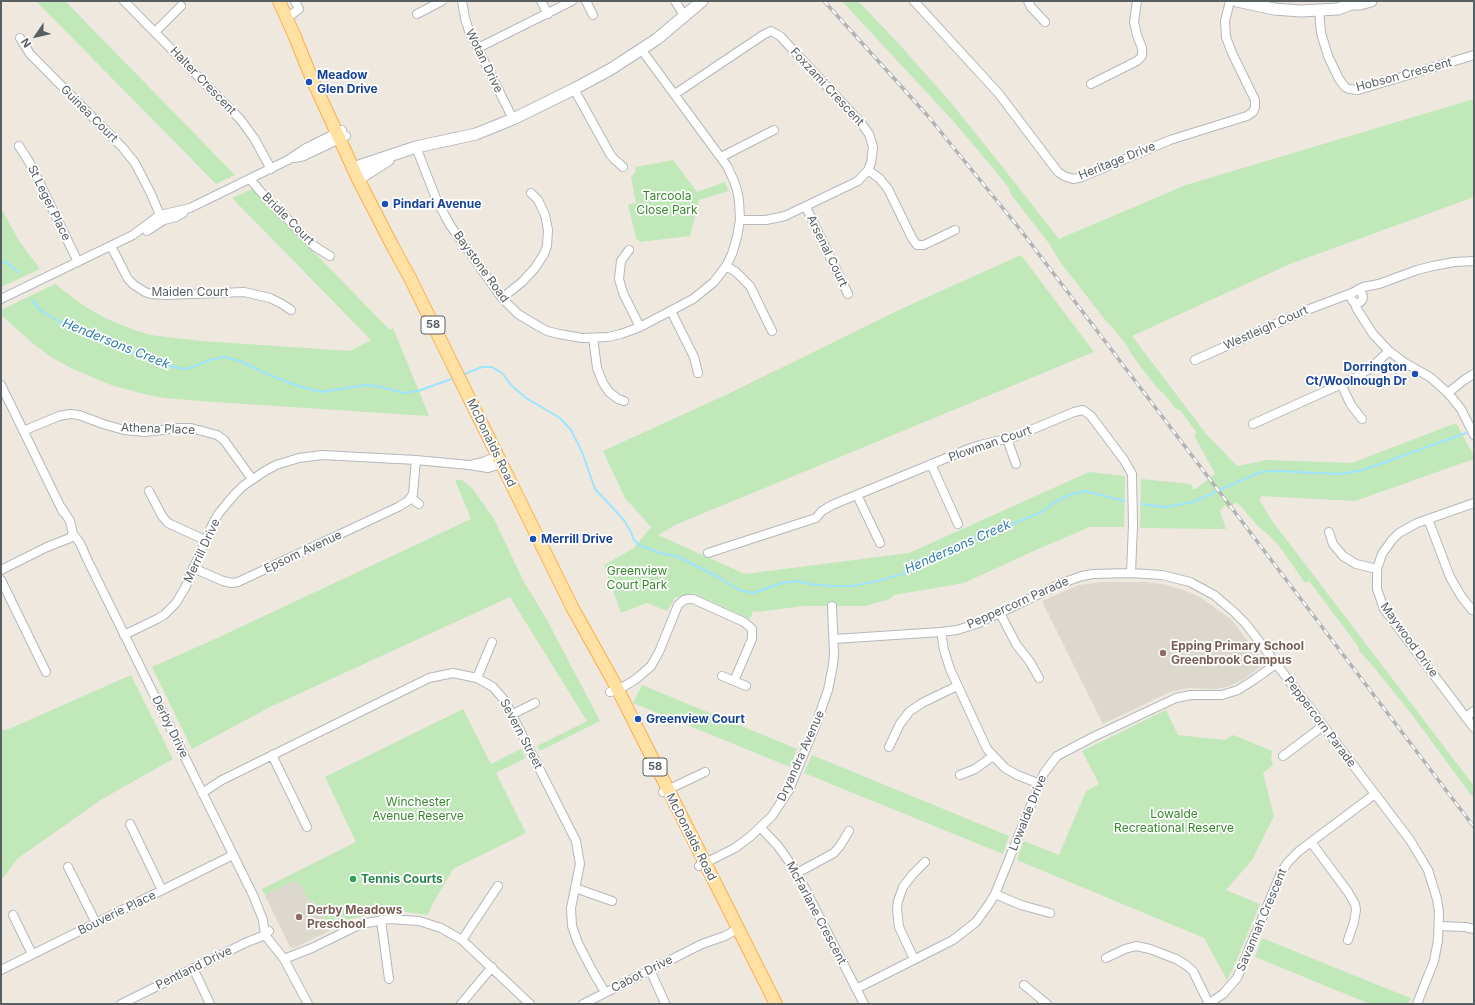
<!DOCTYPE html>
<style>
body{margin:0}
#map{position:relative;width:1475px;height:1005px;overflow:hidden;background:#eee8df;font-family:Inter,sans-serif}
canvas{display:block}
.frame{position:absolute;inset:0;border:2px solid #585f63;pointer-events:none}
.north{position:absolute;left:16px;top:16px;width:40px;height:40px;-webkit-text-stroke:3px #fff;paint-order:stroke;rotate:236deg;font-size:11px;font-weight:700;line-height:16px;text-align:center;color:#585f63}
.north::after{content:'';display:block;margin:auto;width:14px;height:18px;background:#585f63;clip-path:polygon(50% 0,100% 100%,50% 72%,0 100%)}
</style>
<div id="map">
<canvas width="1475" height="1005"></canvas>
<div class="frame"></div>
<div class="north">N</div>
</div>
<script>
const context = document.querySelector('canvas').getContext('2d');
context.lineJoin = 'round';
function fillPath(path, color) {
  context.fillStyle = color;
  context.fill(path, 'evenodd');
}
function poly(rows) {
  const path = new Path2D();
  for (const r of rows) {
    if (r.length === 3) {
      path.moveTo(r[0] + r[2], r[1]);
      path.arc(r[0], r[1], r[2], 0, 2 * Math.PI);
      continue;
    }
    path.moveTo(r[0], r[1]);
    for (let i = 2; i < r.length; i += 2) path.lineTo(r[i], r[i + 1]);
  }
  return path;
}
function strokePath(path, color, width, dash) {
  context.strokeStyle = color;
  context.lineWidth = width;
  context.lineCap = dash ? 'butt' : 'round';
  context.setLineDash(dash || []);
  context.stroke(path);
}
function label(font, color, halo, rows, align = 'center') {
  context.font = font + ' Inter,sans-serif';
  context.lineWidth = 3.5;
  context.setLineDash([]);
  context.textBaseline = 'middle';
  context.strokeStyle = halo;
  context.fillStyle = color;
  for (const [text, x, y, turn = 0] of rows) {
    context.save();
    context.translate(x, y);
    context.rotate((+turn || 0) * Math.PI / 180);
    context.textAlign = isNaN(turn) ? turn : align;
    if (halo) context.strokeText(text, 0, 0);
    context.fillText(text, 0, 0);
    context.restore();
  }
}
fillPath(poly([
 [1102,582,1145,582,1162,584,1186,591,1198,596,1231,619,1263,661,1262,665,1244,679,1230,686,1216,689,1188,688,1170,692,1103,724,1042,601,1079,585],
 [293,881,300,884,310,903,314,901,329,931,294,948,290,947,265,895]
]), '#ddd8ce');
fillPath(poly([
 [36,1,65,1,235,175,216,184],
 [842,1,858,1,899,44,952,104,997,160,1059,239,1186,185,1474,99,1474,197,1290,264,1132,336,1207,435,1237,466,1268,460,1352,463,1456,423,1474,456,1474,459,1355,501,1262,496,1259,499,1270,518,1474,786,1474,799,1410,712,1372,665,1359,651,1358,646,1309,581,1305,583,1277,543,1256,524,1237,502,1228,509,1225,505,1220,511,1226,529,1140,528,1141,479,1191,484,1193,489,1196,489,1215,474,1194,435,1197,433,1180,410,1176,409,1163,393,1157,388,1132,355,1126,344,1113,328,1106,321,1061,263,1048,242,1012,196,1008,187,992,167,954,122],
 [673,160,697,192,725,182,729,191,699,200,690,236,640,242,636,238,628,204,636,203,631,177,635,173,636,167],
 [252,189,390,330,393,328,429,416,214,402,164,398,144,394,111,385,73,369,51,357,36,346,1,315,1,310,55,284,84,306,107,319,129,328,150,335,201,341,350,351,371,340,232,198],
 [1,208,19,241,40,269,1,287],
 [1021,255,1094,352,675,525,658,535,745,574,909,553,1089,472,1125,476,1124,527,1090,527,1038,549,964,583,894,595,890,599,865,606,804,606,757,612,753,611,750,619,693,593,675,598,667,611,647,603,621,613,604,565,634,548,651,527,625,498,603,451,730,393,901,309],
 [455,480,462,480,472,488,494,519,524,582,546,618,600,721,540,751,537,746,587,721,510,597,270,707,192,749,152,667,217,638,471,519],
 [131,675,173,759,102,799,17,859,1,881,1,730,9,729],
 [642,685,797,749,790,767,633,703],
 [463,709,491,764,521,749,526,758,496,773,526,833,453,869,432,905,428,915,400,911,373,913,353,919,329,931,314,901,310,903,300,884,293,881,265,895,262,889,356,842,325,777],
 [1166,710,1178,735,1225,740,1233,735,1272,751,1271,759,1273,765,1263,773,1274,816,1252,860,1226,890,1260,904,1235,964,1227,980,1204,938,1017,860,1024,841,1059,855,1086,791,1099,784,1082,751],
 [812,755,1009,836,1003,854,804,773],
 [1262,938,1410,998,1411,998,1408,1004,1370,1004,1255,957]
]), '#c0e8b9');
strokePath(poly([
 [1,261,8,263,18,272],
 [32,300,41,311,73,329,94,335,134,353,148,356,173,367,187,369,210,360,224,357,240,361,267,374,298,386,321,392,366,385,377,386,404,393,418,391,454,378],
 [462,375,482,367,492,367,502,373,512,386,526,398,560,418,571,430,582,452,595,489,623,519,631,532,634,540,639,545,660,553,679,557,720,578,739,590,753,593,782,583,797,581,810,584,830,586,853,586,878,581,902,574,958,550,976,536,997,530,1040,513,1055,502,1069,495,1085,491,1124,501],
 [1141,504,1165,507,1193,502,1260,472,1276,471,1341,474,1363,470,1466,433]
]), '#9ee4ff', 2);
const street = poly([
 [124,1,240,119,254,138,271,169],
 [462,1,465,18,469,31,513,119],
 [541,1,548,14],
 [586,1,593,15],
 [675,1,685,17],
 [914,1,999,94,1058,172,1064,176,1073,179,1082,177,1170,140,1247,116,1253,112,1255,107,1255,100,1232,53,1226,37,1225,21,1230,1],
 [1028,1,1031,7,1045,22],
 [1319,10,1321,33,1328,56,1339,79,1345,87,1349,89,1358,90,1474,55],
 [417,14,442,1],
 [287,18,299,9,295,1],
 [155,32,181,6],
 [20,38,30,54,123,148,135,163,151,194,160,215,164,220],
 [478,48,572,1],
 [1091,84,1137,61,1142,56,1142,48,1137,35,1134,22,1137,1],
 [574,89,610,154,614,159,623,167],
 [675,94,763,35,771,31,780,36,861,123,869,134,873,147,871,163,868,170,858,181,785,216,766,220,740,220],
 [19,146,31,165,78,262],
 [416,147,437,201,450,225,502,298,518,314,538,326,547,331,559,334,582,338,608,337,621,334,640,327,693,299,714,282,726,266,732,254,737,237,740,220,739,200,737,190,734,181,727,166,641,49],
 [721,157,774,130],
 [295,158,304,156,346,136],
 [868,170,880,179,888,189,912,238,917,245,924,245,955,230],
 [250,179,260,191,314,246,330,256],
 [806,207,848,294],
 [147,231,164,220,176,217,183,213],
 [111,246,128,279,134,285,145,292,151,294,166,295,244,292,270,298,282,304,291,310],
 [629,250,621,261,619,279,623,293,640,327],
 [726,266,736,272,750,286,772,331],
 [1357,290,1363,287,1379,284,1417,270,1433,266,1454,262,1474,261],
 [1357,297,6],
 [502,298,522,282,535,268,544,254,547,246,548,230,545,215,538,200,531,193],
 [1,299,133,235,160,215,190,208,288,160,306,148,342,130],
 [1354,302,1357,309,1373,334,1389,351,1405,363,1430,377,1448,393,1461,409,1474,435],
 [671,311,694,357,698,373],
 [593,338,597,368,603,383,609,392,618,399,624,401],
 [1195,360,1307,310,1352,293],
 [1341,384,1351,405,1362,419],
 [1,385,63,512],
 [1448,393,1464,380,1474,374],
 [1253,424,1357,377,1373,366,1389,351],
 [23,431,59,416,70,414,79,415,103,424,124,430,144,432,179,428,191,428,217,435,224,440,252,479],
 [1007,439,1016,464],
 [474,464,483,462,497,456],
 [931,464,958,524],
 [149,491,162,516,168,523,205,540],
 [857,495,880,543],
 [411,498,419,504],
 [1474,503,1417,523,1399,533,1392,540,1382,554,1377,569,1377,589,1384,609,1474,728],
 [61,507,70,521,73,534,80,543,87,559,253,895,263,920,265,935,284,959,308,1004],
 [1428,519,1450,577,1461,596,1472,610],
 [1329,532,1333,544,1343,556,1356,564,1377,569],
 [708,553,816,518,822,511,832,505,966,450,980,445,1014,437,1074,412,1083,410,1091,416,1124,460,1132,474,1133,525,1131,573],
 [193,568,223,581,232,583,238,582,398,507,408,501,413,494,416,460],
 [1,570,47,547,70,538,73,534],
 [1,580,46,672],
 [1000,613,1016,644,1030,662,1039,678],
 [941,632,944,650,950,669,987,749,1005,768,1017,775,1040,784],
 [124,635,157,619,164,615,176,603,185,588,213,523,219,513,234,495,243,486,265,471,276,465,299,458,322,455,416,460,469,465,488,468,501,464],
 [834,639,941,632,957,630,979,623,1062,583,1082,576,1093,574,1131,573,1162,575,1190,582,1214,595,1233,611,1246,624,1410,840,1428,870,1437,899,1439,912,1438,940,1434,961,1417,1004],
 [722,676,746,686],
 [477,678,492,642],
 [610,692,618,690,636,679,651,666,659,652,678,605,684,600,689,599,693,599,744,622,752,629,752,639,734,681],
 [513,714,535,703],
 [1466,717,1474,711],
 [889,747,900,724,909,712,922,703,957,686],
 [272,755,307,827],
 [1283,756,1323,726],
 [960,775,975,769,993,756],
 [663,792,705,772],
 [202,793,222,780,429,678,453,673,477,678,493,687,505,701,576,841,580,864,571,908,572,926,578,943,593,972,605,992],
 [130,824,162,890],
 [761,828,778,846,797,873,864,1004],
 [1311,842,1348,892,1355,904,1356,910,1354,922,1348,940],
 [699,866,735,848,751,836,772,816,789,790,816,724,828,690,833,665,834,654,832,606],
 [68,867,96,923],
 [797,873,834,853,840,846,849,831],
 [575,888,612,901],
 [995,894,1021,905,1050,913],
 [13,915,32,954],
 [381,920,389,979],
 [1439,926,1465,927,1474,929],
 [462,940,498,886],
 [1106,958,1125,949,1136,946,1150,949,1176,959,1186,965,1193,971,1209,1004],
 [284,959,312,948,361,924,389,919,419,921,441,928,462,940,530,1004],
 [914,959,899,927,897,909,898,901,903,887,913,874,925,862],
 [193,968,210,1004],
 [1,970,233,855],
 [650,970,665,1003],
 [1024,985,1047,1004],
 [856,989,953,940,976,922,989,904,995,894,1044,773,1057,756,1093,737,1176,698,1191,695,1222,695,1238,690,1255,679,1276,664],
 [121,1004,245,943,265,935,269,931],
 [461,1004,492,967],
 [583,1004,702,944,725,936,732,932,737,927],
 [1208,1004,1223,994,1237,978,1281,873,1288,862,1299,851,1375,794]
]);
const secondary = poly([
 [1237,1,1274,9,1301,11,1338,9,1351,4,1360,4,1371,1],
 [353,168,416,147,476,134,513,119,574,89,611,69,657,39,702,1],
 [358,179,388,160]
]);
const primary = poly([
 [279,1,295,37,312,79,358,179,393,247,410,278,572,607,616,686,776,1004]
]);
strokePath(street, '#b3b8bc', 10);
strokePath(secondary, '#b2b7bc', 13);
strokePath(primary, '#ffae47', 14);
strokePath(street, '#fff', 8);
strokePath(secondary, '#fff', 11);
strokePath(primary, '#ffe1a3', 12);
const rail = poly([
 [824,1,927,115,1019,228,1474,827]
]);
strokePath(rail, '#b2b3b4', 3.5);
strokePath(rail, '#fff', 2, [6]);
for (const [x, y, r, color] of [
 [309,82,4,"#1a4fb4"],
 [385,204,4,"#1a4fb4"],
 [1415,374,4,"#1a4fb4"],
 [533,539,4,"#1a4fb4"],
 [1163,653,4,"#8d6e63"],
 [638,719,4,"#1a4fb4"],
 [353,879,4,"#2e9e5b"],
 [299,917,4,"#8d6e63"]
]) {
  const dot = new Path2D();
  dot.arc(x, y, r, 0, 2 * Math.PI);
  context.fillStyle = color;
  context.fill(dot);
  strokePath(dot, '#fff', 1.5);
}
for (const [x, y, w] of [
 [433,325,24],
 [655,767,24]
]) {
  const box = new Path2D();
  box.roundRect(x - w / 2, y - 9, w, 18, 3);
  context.fillStyle = '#fff';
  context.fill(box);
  strokePath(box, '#585f63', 1);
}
label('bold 11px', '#585f63', null, [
 ["58",433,325],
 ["58",655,767]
]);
label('12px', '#585f63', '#fff', [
 ["Wotan Drive",484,61,64],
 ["Hobson Crescent",1404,75,-15],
 ["Halter Crescent",203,81,46],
 ["Foxzami Crescent",827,87,47],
 ["Guinea Court",89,114,45],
 ["Heritage Drive",1117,161,-22],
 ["St Leger Place",49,203,64],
 ["Bridle Court",288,219,45],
 ["Arsenal Court",827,251,64],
 ["Baystone Road",481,267,54],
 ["Maiden Court",190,292],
 ["Westleigh Court",1266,328,-24],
 ["Athena Place",158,429,2],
 ["McDonalds Road",491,443,64],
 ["Plowman Court",990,444,-19],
 ["Merrill Drive",202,551,-65],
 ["Epsom Avenue",303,552,-25],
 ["Peppercorn Parade",1018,603,-24],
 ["Maywood Drive",1409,640,54],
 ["Peppercorn Parade",1320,722,53],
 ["Derby Drive",170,727,64],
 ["Severn Street",521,734,62],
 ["Dryandra Avenue",801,756,-66],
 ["Lowalde Drive",1028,813,-68],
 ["McDonalds Road",691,837,63],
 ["Bouverie Place",117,913,-26],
 ["McFarlane Crescent",816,913,62],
 ["Savannah Crescent",1262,920,-67],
 ["Pentland Drive",194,968,-26],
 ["Cabot Drive",642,974,-27]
]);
label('bold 12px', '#164399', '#fff', [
 ["Meadow",317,75],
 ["Glen Drive",317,89],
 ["Pindari Avenue",393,204],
 ["Dorrington",1407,367,"right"],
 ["Ct/Woolnough Dr",1407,381,"right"],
 ["Merrill Drive",541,539],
 ["Greenview Court",646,719]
], 'left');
label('12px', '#36872c', '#fff', [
 ["Tarcoola",667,196],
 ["Close Park",667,210],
 ["Greenview",637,571],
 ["Court Park",637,585],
 ["Winchester",418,802],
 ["Avenue Reserve",418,816],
 ["Lowalde",1174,814],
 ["Recreational Reserve",1174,828]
]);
label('bold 12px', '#785e54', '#fff', [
 ["Epping Primary School",1171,646],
 ["Greenbrook Campus",1171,660],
 ["Derby Meadows",307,910],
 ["Preschool",307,924]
], 'left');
label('bold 12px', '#27864d', '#fff', [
 ["Tennis Courts",361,879]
], 'left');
label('italic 13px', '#2e7da8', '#fff', [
 ["Hendersons Creek",116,344,22],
 ["Hendersons Creek",958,547,-24]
]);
</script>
